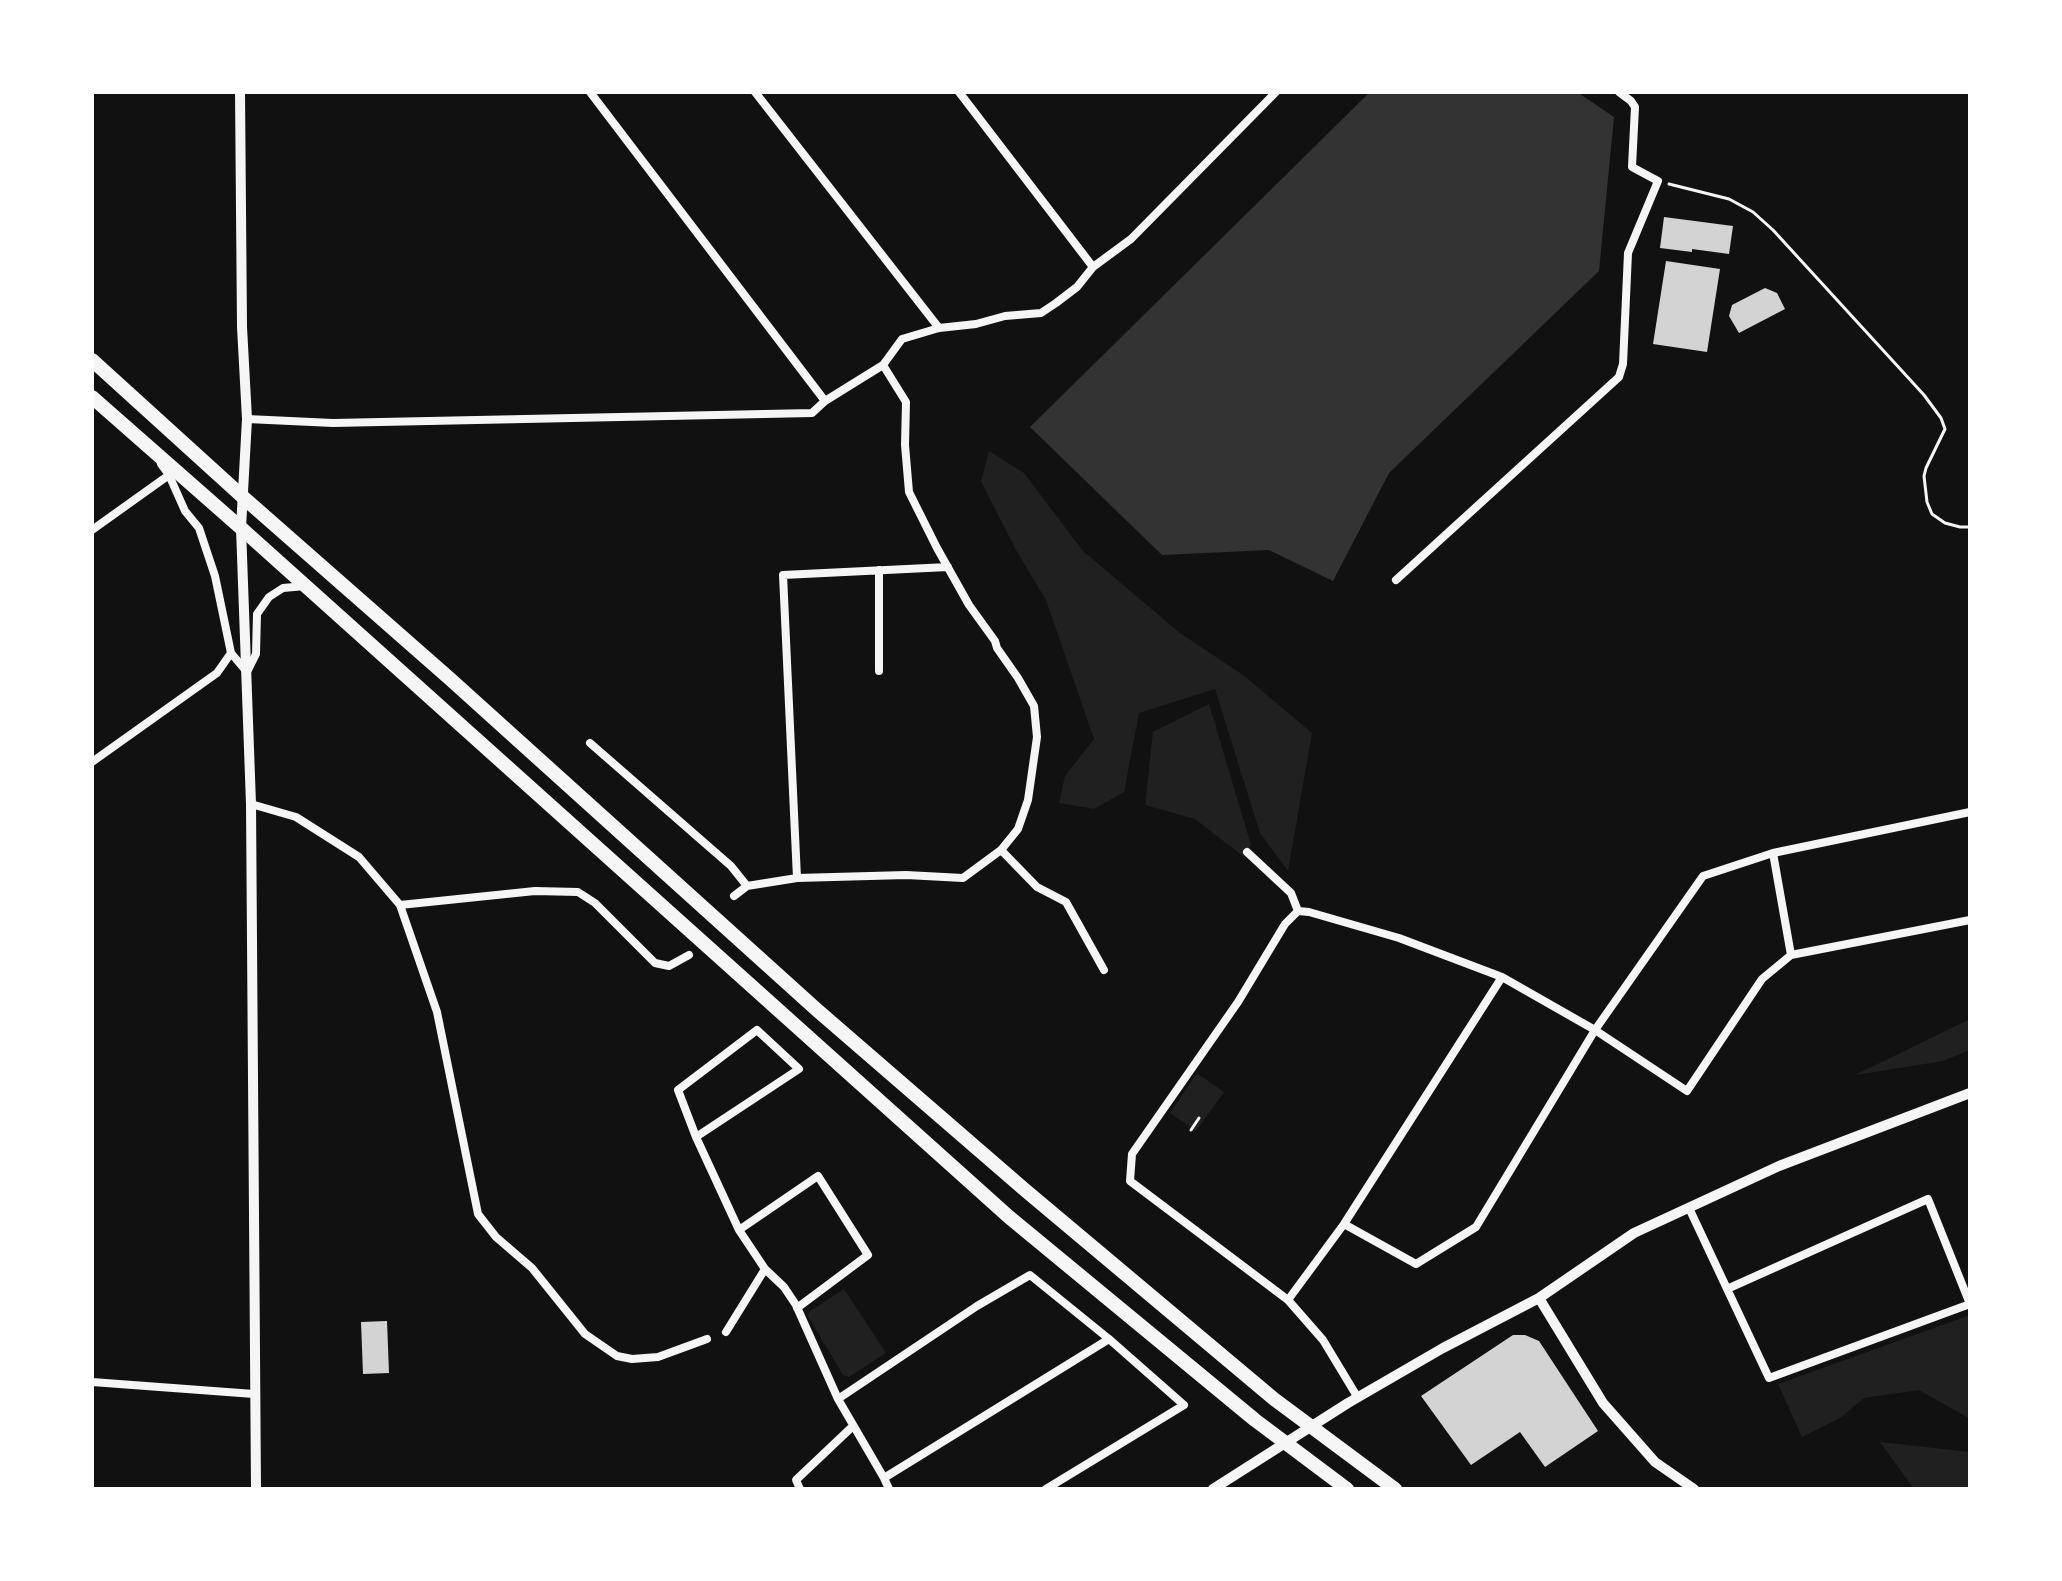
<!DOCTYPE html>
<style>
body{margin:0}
#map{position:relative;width:2062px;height:1581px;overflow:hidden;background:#111;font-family:Lato,sans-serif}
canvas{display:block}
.frame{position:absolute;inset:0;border:94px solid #fff;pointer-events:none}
</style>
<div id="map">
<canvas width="2062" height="1581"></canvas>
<div class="frame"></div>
</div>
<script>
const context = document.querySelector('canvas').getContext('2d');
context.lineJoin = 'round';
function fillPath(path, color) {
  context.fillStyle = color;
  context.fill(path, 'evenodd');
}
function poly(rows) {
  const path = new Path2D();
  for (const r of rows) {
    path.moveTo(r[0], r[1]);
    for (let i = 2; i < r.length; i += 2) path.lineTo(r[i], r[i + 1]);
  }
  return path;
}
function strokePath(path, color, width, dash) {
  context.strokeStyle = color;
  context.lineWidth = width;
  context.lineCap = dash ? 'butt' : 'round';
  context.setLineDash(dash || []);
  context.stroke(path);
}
fillPath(poly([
 [989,451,1024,473,1083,551,1180,633,1243,675,1312,733,1288,871,1260,833,1215,689,1139,713,1124,792,1094,809,1059,803,1065,776,1094,739,1046,600,1016,550,981,481],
 [1209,704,1251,845,1244,857,1195,819,1145,805,1153,732],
 [1970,1019,1970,1050,1943,1061,1855,1075],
 [1197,1073,1224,1092,1196,1131,1170,1113],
 [844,1289,886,1353,849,1377,843,1375,808,1316,810,1311],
 [1970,1315,1970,1419,1919,1390,1864,1398,1840,1418,1802,1437,1778,1384],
 [1880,1442,1970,1452,1970,1489,1914,1489]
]), '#202020');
fillPath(poly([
 [1370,92,1577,92,1614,117,1599,271,1389,473,1333,581,1269,550,1162,555,1030,427]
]), '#333');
fillPath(poly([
 [1664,217,1733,226,1729,254,1692,249,1692,252,1660,248],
 [1666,261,1720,269,1707,352,1653,344],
 [1765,288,1777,293,1785,309,1739,333,1729,316,1732,305],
 [387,1321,389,1373,363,1374,361,1322],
 [1513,1335,1525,1335,1539,1341,1598,1431,1545,1467,1520,1432,1471,1465,1421,1396]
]), '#d3d3d3');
strokePath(poly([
 [1669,184,1729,199,1753,212,1773,230,1924,395,1941,418,1945,429,1926,468,1924,476,1927,502,1932,514,1945,523,1960,527,1970,527],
 [1191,1130,1199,1118]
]), '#f5f5f5', 3);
strokePath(poly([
 [590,92,825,401],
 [755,92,939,328],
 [959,92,1093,267],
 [247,419,333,423,812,413,825,401,883,365,902,339,939,328,976,324,1005,316,1041,313,1056,303,1077,287,1093,267,1131,239,1276,92],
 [161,464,169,475,185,511,199,528,215,576,231,653,247,672,256,654,257,614,269,597,283,588,305,586,307,588],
 [92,530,169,475],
 [1396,580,1619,377,1623,364,1628,253,1658,181,1632,167,1635,107,1631,101,1619,92],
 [879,671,879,570],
 [590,743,731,866,747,886],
 [92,762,217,673,231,653],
 [251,804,296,817,359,857,400,905,437,1012,478,1214,496,1237,532,1268,585,1334,617,1356,632,1359,658,1357,707,1339],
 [1001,850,1037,887,1066,902,1104,970],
 [1247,852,1291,893,1298,911],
 [1773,853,1791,955],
 [797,878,783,575,948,567],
 [734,896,747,886,797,878,906,875,963,878,1001,850,1018,829,1028,800,1037,737,1034,706,1018,678,997,648,995,641,969,605,937,548,909,492,905,445,906,402,883,365],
 [400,905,535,891,578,892,595,903,655,963,669,966,689,955],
 [696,1137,799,1069,757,1030,678,1090,696,1137,739,1230,765,1269,784,1287,796,1305,838,1399,884,1478,889,1489],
 [1689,1208,1769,1378,1970,1304,1928,1199,1727,1289],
 [1344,1224,1416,1264,1476,1227,1595,1030,1703,876,1773,853,1970,812],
 [739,1230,818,1176,868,1255,797,1308],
 [1288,1300,1344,1224,1502,977],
 [726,1332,765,1269],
 [92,1382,254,1394],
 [1358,1398,1323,1340,1288,1300,1130,1181,1132,1154,1238,1002,1285,924,1298,911,1309,912,1399,938,1502,977,1595,1030,1687,1091,1762,979,1791,955,1970,920],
 [838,1399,977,1306,1030,1275,1109,1339,1184,1405,1046,1489],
 [884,1478,1109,1339],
 [800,1489,796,1480,853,1426]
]), '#f5f5f5', 8);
strokePath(poly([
 [240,92,242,327,247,419,241,528,251,804,256,1489],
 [1539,1298,1603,1403,1655,1462,1694,1489],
 [1213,1489,1348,1403,1443,1348,1539,1298,1634,1233,1779,1166,1970,1093]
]), '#f5f5f5', 10);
strokePath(poly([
 [92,360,244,498,449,678,817,1010,1025,1190,1274,1399,1395,1489],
 [92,397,241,528,1009,1217,1255,1420,1347,1489]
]), '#f5f5f5', 14);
</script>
